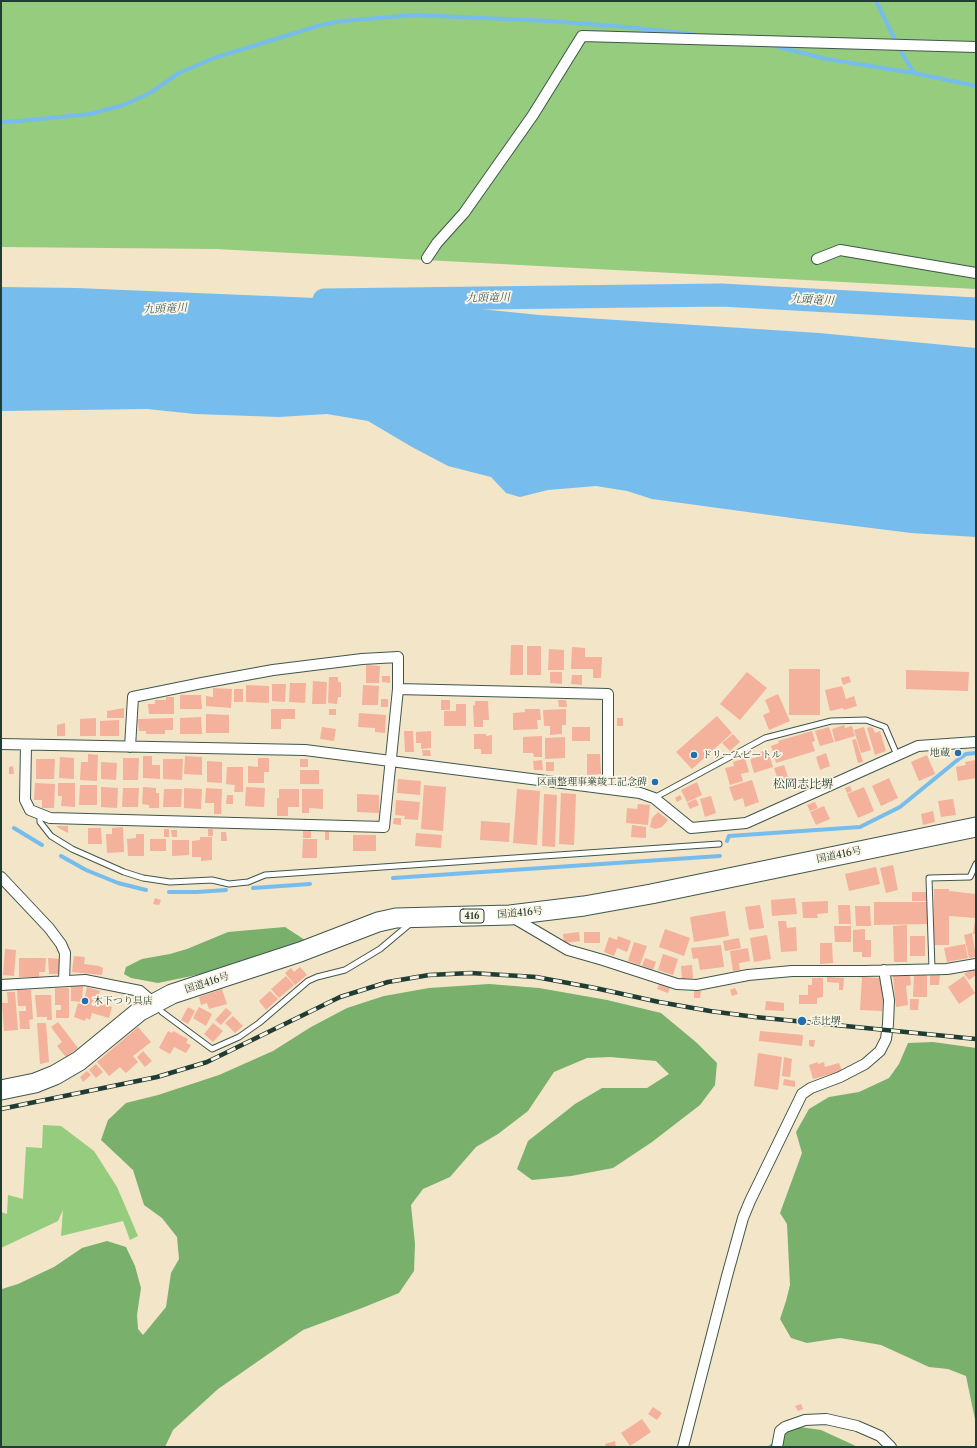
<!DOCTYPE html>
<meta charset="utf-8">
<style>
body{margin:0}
#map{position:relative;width:977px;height:1448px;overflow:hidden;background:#f2e5c8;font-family:"Libre Caslon Text",serif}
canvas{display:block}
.frame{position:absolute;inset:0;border:2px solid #1f3d34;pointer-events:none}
</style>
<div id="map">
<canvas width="977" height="1448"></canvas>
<div class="frame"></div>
</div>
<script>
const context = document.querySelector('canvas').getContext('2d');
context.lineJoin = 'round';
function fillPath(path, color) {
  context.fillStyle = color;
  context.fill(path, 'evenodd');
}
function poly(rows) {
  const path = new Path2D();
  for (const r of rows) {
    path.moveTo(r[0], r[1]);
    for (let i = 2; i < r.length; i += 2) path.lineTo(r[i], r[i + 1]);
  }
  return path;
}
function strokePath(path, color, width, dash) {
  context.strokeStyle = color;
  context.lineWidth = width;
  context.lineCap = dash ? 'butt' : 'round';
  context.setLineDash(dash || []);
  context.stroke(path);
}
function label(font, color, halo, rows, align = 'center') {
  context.font = font + ' "Libre Caslon Text","Noto Serif JP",serif';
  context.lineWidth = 3.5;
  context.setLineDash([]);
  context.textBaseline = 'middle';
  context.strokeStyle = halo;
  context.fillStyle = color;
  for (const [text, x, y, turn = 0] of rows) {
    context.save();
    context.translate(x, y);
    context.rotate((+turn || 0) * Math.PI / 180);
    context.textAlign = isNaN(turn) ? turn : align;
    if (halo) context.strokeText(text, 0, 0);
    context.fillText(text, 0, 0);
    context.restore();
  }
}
fillPath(poly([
 [1,1,976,1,976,289,216,249,1,247],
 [43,1125,61,1126,94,1151,117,1187,138,1236,130,1240,123,1221,61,1236,63,1210,58,1221,1,1248,1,1212,7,1214,8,1195,23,1199,26,1147,42,1148]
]), '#96cc7d');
fillPath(poly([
 [285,927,305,940,304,948,211,972,158,983,131,978,124,974,126,967,142,959,170,954,187,949,228,932],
 [489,984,539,988,607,1000,661,1013,697,1043,717,1063,715,1085,700,1105,652,1142,613,1168,571,1176,532,1180,517,1169,528,1141,575,1104,602,1088,647,1088,669,1074,656,1061,610,1057,587,1058,554,1072,528,1111,498,1134,476,1147,450,1177,423,1189,411,1205,415,1244,414,1271,399,1293,362,1308,303,1330,218,1389,173,1430,165,1447,1,1447,1,1288,2,1289,18,1284,54,1267,82,1248,107,1241,126,1247,135,1266,141,1288,137,1315,138,1329,143,1335,166,1307,171,1273,179,1259,177,1237,162,1218,144,1205,133,1170,101,1140,108,1120,126,1103,158,1095,219,1075,273,1051,311,1027,347,1008,384,996,429,988],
 [933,1042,976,1048,976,1424,966,1376,948,1369,929,1367,881,1345,840,1338,807,1343,791,1338,780,1319,786,1301,790,1285,787,1224,780,1213,802,1153,796,1132,809,1109,829,1097,859,1092,889,1078,899,1064,908,1043],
 [800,1427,821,1430,858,1447,767,1447,789,1431]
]), '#78b06c');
fillPath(poly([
 [1,287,76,288,412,302,539,315,819,333,976,348,976,537,911,533,799,519,652,499,627,491,596,486,548,490,520,497,506,493,491,477,448,466,412,447,368,421,327,414,279,417,195,414,147,409,1,411]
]), '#76bced');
strokePath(poly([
 [876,1,900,50,914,73],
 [771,45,826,59,914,73,976,86],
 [1,122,20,121,90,114,124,105,150,93,179,73,214,58,321,25,343,21,414,15,549,21,627,27,693,34],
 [14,828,42,845],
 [727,841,729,836,860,827,900,807,960,758,966,754,976,753],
 [61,856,86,870,118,883,146,890],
 [393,878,720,856],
 [253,888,310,884],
 [169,892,197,892,226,890]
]), '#76bced', 4);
strokePath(poly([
 [324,300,721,295,976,309]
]), '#76bced', 23);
fillPath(poly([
 [511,645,523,645,523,675,510,675],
 [527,646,541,646,541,675,527,675],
 [572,647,585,648,585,657,602,657,601,678,593,678,593,669,571,669],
 [549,649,564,650,564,670,548,670],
 [366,665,380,666,379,683,366,683],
 [789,669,820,669,820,715,789,715],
 [906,670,969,672,968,691,906,689],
 [550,672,562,672,562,684,550,683],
 [747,672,767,688,740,720,720,704],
 [572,675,582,675,582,685,571,684],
 [382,676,390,676,390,683,382,682],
 [849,676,851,682,843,685,841,678],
 [329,677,338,677,338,682,341,682,341,697,338,697,337,704,328,703],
 [313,681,327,682,326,704,312,704],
 [290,683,306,683,305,703,289,702],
 [272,684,286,684,285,702,272,701],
 [246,685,269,686,269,703,246,702],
 [363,685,379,686,378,705,362,705],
 [842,686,846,699,854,696,857,706,844,710,843,708,830,711,825,690],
 [213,688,232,689,231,708,206,706,206,696,213,697],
 [234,689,243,689,243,702,234,702],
 [778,694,790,721,769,730,763,715,770,712,765,700],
 [180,695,201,695,202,709,180,709],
 [166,697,174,697,174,714,149,714,148,704,155,704,155,700,166,700],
 [381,699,388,699,388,707,381,707],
 [441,700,450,700,450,710,441,710],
 [558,700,566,700,567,707,559,707],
 [475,701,488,701,489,720,483,720,483,727,474,727,473,706,475,705],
 [456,704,466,704,466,726,444,726,444,711,456,711],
 [124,708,124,718,107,718,107,711],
 [271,709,295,709,295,719,281,719,281,729,271,729],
 [329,709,336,709,336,715,329,715],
 [525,709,540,709,541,720,537,720,538,729,513,730,513,713,525,712],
 [566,709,566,725,562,725,562,734,550,735,550,726,544,726,543,710],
 [359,713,386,715,385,733,375,732,375,728,358,727],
 [206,714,229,715,229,733,206,733],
 [717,716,732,733,692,769,676,752],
 [201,717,202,734,180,734,180,718],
 [96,718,96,736,80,736,80,719],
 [173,718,173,730,165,730,165,734,146,734,146,731,139,731,138,719],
 [617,718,623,718,623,726,617,726],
 [119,720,119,736,100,736,100,721],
 [65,723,65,736,57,736,57,725],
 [844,725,845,728,852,726,855,736,835,742,832,729],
 [322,727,336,729,334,741,320,739],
 [572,727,590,727,590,741,572,741],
 [829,727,834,742,820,746,815,731],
 [864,727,871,750,861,753,854,730],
 [870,727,873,728,875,733,880,731,886,751,875,755,867,728],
 [404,731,413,731,414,752,405,752],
 [431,731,431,748,421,749,421,743,416,743,416,732],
 [812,731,815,741,812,742,815,751,776,763,771,746,779,743,778,741],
 [474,734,486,734,486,736,492,735,492,754,481,754,481,749,474,749],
 [733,734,740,742,730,751,722,743],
 [542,736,542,757,534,757,533,753,523,753,523,737],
 [565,737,565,758,545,759,545,738],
 [856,739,863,762,858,763,852,740],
 [422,750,430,750,431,756,423,756],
 [768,750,773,767,754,773,750,759,761,756,760,752],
 [826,753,830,766,820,770,816,757],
 [88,754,98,755,97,781,80,780,81,762,88,762],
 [587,754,600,754,601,774,587,775],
 [927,755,935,774,919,781,911,762],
 [143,756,152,756,152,765,160,765,160,779,143,778],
 [185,756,202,757,202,775,184,774],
 [60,757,74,758,74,779,59,778],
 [123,758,139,758,138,780,123,780],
 [258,758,269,758,269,772,264,772,264,783,248,783,248,766,258,767],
 [745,758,749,772,741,774,743,781,730,785,725,768,734,766,733,762],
 [36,759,55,759,54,779,36,779],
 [163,759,183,759,182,780,163,779],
 [300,759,308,759,308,767,300,767],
 [542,760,543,770,534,770,533,761],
 [976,760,976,778,958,781,956,767,966,765,965,762],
 [207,761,222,762,222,783,207,782],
 [101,762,117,763,116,780,101,779],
 [546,762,554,762,554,771,546,771],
 [784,765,790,783,780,786,774,768],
 [13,766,14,774,9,774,9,767],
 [227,767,243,767,243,792,234,792,235,785,226,784],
 [300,770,319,770,319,784,300,784],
 [889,778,898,798,881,806,872,786],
 [398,779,421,781,420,795,397,793],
 [752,780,759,802,745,807,743,798,734,801,729,787],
 [697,782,702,795,687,802,681,790],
 [35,783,55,784,54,808,42,808,42,800,34,800],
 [58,783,75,783,75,807,61,806,62,796,58,796],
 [80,785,97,785,97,805,79,805],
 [424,785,446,787,443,831,421,829],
 [850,786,852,791,847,793,845,788],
 [101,787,118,788,117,808,101,807],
 [143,787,156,788,156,793,159,793,159,808,149,808,149,805,142,804],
 [246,787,265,788,264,807,245,806],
 [864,787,874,811,858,818,847,794],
 [123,788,139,788,138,807,122,807],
 [184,788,202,789,201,809,184,808],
 [206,788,222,789,221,814,214,814,214,803,205,803],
 [164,789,182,789,181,807,163,807],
 [279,789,299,789,299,807,288,807,288,816,277,816,277,798,279,798],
 [302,789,323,789,323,809,309,808,309,813,302,813],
 [517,789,540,791,537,845,513,843],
 [561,793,576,794,574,845,559,844],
 [357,794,379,795,379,813,357,812],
 [544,794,557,795,555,847,542,846],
 [227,795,233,795,233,804,226,804],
 [680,795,682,799,677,802,675,798],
 [711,796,716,813,705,817,700,799],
 [696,799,699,805,690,809,687,803],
 [953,799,956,815,941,817,938,801],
 [396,800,420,802,418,820,404,819,405,816,395,815],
 [815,802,818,808,810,811,807,805],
 [638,804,650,805,648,825,626,823,627,808,637,809],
 [824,806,830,819,816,825,810,812],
 [933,811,935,822,923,825,921,814],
 [658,812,668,820,662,827,655,829,650,827,652,818],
 [394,818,401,818,401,825,393,824],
 [481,821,510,823,509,842,480,840],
 [632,825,646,827,646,838,631,837],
 [57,826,68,826,68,833,57,827],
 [123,827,124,852,107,853,106,834,112,834,112,828],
 [88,828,101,828,102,844,88,844],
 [164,829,169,829,169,837,164,837],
 [208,829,213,829,213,836,208,836],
 [171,830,177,830,177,837,172,837],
 [303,831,311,831,311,838,303,838],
 [325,831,329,831,329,840,325,840],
 [221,832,226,832,227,841,221,841],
 [416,833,442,835,441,848,415,846],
 [136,834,144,834,144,856,128,856,127,839,136,838],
 [353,835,376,835,376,851,353,851],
 [200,837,212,837,212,860,201,861,201,857,192,857,192,841,200,840],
 [150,839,166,839,166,851,150,851],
 [303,839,317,839,317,858,302,858],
 [172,840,189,840,189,855,172,856],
 [893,865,898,890,886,893,880,868],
 [876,867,880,884,849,891,845,874],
 [934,889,949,889,949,891,976,894,976,918,949,916,949,945,934,945],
 [912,892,927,892,927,901,912,901],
 [155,898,161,900,159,905,153,904],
 [795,898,797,914,772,916,771,900],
 [828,901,828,913,817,914,818,918,803,918,802,902],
 [874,902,927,902,928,924,874,925],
 [760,905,764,928,749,930,745,907],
 [838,905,850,905,851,924,839,924],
 [855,906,870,906,871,926,856,926],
 [725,911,729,936,694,942,690,917],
 [778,921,786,921,787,928,796,927,797,951,781,952],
 [975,921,976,921,976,934,973,934],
 [907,925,907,962,894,962,893,926],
 [834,926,851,926,851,942,835,942],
 [665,929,690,938,684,956,659,947],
 [865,929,865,940,871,940,871,957,862,957,862,952,853,952,853,930],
 [579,932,580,941,564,943,563,934],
 [584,932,600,932,600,943,584,943],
 [972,933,976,957,969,958,964,935],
 [767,935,771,959,754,962,750,938],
 [618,936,631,941,627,952,617,948,614,956,604,952,609,937,617,940],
 [910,936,925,936,925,956,910,956],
 [739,938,741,948,725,951,723,941],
 [634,942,647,946,640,965,628,961],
 [820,943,832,943,833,963,820,964],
 [965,944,968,958,947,962,944,948],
 [721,945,724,967,700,970,698,958,693,959,691,948],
 [748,948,750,961,739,963,740,970,733,971,730,951],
 [5,949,16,950,14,976,3,975],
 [663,954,678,959,673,975,658,970],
 [74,956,85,957,84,964,99,966,103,968,102,975,72,972],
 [19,958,46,958,45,972,39,972,39,977,19,977],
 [48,958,60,959,60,974,49,974],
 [645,958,656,962,653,970,642,966],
 [692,965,693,978,682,979,681,966],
 [300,967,307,975,295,985,285,973,291,968,294,972],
 [974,968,976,971,976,975,969,980,964,974],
 [910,974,911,985,906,986,908,1005,896,1007,893,976],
 [914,975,927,975,927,997,913,997],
 [930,975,940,975,939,985,930,985],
 [286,976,294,985,279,998,271,989],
 [964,976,975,993,959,1004,948,987],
 [827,977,844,978,843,990,839,990,839,983,827,982],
 [862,977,880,978,884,986,882,1011,860,1010],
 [812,978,823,978,823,997,817,998,817,1004,799,1004,799,995,808,995,808,985,812,985],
 [659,984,670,988,668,993,657,989],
 [71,985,83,986,82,1002,71,1001],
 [87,987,100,991,96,1002,112,1007,109,1018,92,1013,90,1020,86,1018,85,1021,74,1017,78,1003,83,1005],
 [55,988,69,988,69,1018,56,1018,56,1010,61,1010,61,1005,55,1005],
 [735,988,738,994,732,996,730,990],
 [222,989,227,1004,209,1009,207,1003,201,1005,199,997],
 [17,990,31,990,33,1019,29,1020,30,1029,20,1029,19,1011,26,1011,26,1006,18,1006],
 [270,991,278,999,266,1010,259,1001],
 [694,991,701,991,700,998,694,998],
 [7,992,15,992,18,1030,4,1031,2,1003,8,1003],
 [35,995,51,995,52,1020,47,1020,47,1017,37,1017],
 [910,999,919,999,918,1010,910,1010],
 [766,1001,784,1003,784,1011,765,1010],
 [188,1007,195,1011,188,1024,181,1020],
 [199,1007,212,1014,206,1026,193,1018],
 [226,1008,232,1013,221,1025,215,1020],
 [233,1016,243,1026,235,1033,225,1023],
 [58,1022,78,1048,66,1057,57,1046,62,1042,51,1027],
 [37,1023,46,1023,49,1062,40,1064],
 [213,1023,223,1031,213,1042,204,1034],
 [138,1027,151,1042,133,1056,138,1062,126,1073,120,1067,109,1076,97,1062],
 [168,1031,172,1033,173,1031,188,1039,186,1043,191,1045,186,1053,174,1047,170,1054,159,1048],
 [760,1031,803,1035,802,1046,759,1041],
 [809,1040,815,1040,814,1047,809,1046],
 [143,1051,152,1061,145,1067,137,1057],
 [758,1053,782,1057,778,1090,754,1086],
 [784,1057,792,1059,790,1077,782,1076],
 [818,1062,818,1064,824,1062,825,1067,839,1063,842,1071,813,1079,809,1065],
 [96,1064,103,1072,96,1078,89,1070],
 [87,1071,91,1075,83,1082,80,1077],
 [784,1079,795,1081,795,1087,783,1085],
 [801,1404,803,1409,798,1411,795,1406],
 [653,1407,662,1413,657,1420,648,1414],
 [642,1419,651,1432,630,1446,621,1433],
 [615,1441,616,1447,606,1447,605,1444]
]), '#f4b19c');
const lane = poly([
 [654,798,765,738,831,721,866,720,885,727,897,755],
 [40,815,40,822,51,836,72,849,124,872,143,878,170,882,212,880,229,884,248,882,265,875,719,844],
 [932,969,929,878,970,877,976,864],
 [157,1006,162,1012,212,1049,239,1037,259,1023,308,981,317,977,345,970,380,949,411,923]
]);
const street = poly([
 [427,258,437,243,464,213,533,115,582,36,976,47],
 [817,259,840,250,976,273],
 [398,689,608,694,608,789],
 [1,744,305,750,640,793,654,798,691,828,746,823,918,746,976,742],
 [26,745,25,800,30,810,50,818,384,827,398,689,398,657,362,659,273,670,202,683,133,697,130,747],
 [1,877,49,928,61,944,65,953,64,981],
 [512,917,568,950,603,960,677,984,697,985,748,975,792,971,863,971,947,969,976,964],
 [1,985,85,980,140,991,154,1003],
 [683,1447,727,1276,743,1218,750,1201,802,1094,811,1088,840,1077,865,1064,880,1051,886,1039,888,1024,889,1000,884,970],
 [777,1447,780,1431,785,1427,805,1420,826,1419,857,1426,880,1436,891,1447]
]);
const highway = poly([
 [1,1090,35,1083,55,1075,79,1061,140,1011,172,994,300,952,378,922,396,918,510,915,584,906,651,894,976,827]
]);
strokePath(lane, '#3f564a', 7);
strokePath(street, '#3f564a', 12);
strokePath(highway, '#3f564a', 21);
strokePath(lane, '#fff', 5);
strokePath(street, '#fff', 10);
strokePath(highway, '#fff', 19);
const rail = poly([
 [1,1109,157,1077,207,1062,340,997,388,982,429,975,471,973,536,977,595,988,659,1002,710,1011,755,1017,976,1039]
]);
strokePath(rail, '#1f3d34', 4.5);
strokePath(rail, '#fcf5e5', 3, [9]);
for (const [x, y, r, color] of [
 [958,753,4,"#1f6fb2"],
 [694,755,4,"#1f6fb2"],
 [655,782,4,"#1f6fb2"],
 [85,1001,4,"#1f6fb2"],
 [802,1021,5,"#1f6fb2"]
]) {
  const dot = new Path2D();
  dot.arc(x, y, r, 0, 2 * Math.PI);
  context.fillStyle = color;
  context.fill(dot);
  strokePath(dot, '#fcf5e5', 1.5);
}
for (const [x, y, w] of [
 [472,916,24]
]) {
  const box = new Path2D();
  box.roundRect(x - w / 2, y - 7, w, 14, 3);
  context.fillStyle = '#fcf5e5';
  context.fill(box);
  strokePath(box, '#1f3d34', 1);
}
label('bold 9px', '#1f3d34', null, [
 ["416",472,916]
]);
label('10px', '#1f3d34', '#fcf5e5', [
 ["地蔵",950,753,"right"],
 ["ドリームビートル",702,755],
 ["区画整理事業竣工記念碑",647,782,"right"],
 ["木下つり具店",93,1001],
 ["志比堺",811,1021]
], 'left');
label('10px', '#1f3d34', '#fcf5e5', [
 ["国道416号",839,855,-12],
 ["国道416号",520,913,-5],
 ["国道416号",207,983,-18]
]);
label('italic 11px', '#355d62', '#fcf5e5', [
 ["九頭竜川",488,298,-1],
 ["九頭竜川",812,300,3],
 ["九頭竜川",165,309,-3]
]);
label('12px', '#1f3d34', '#fcf5e5', [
 ["松岡志比堺",803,785]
]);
</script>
